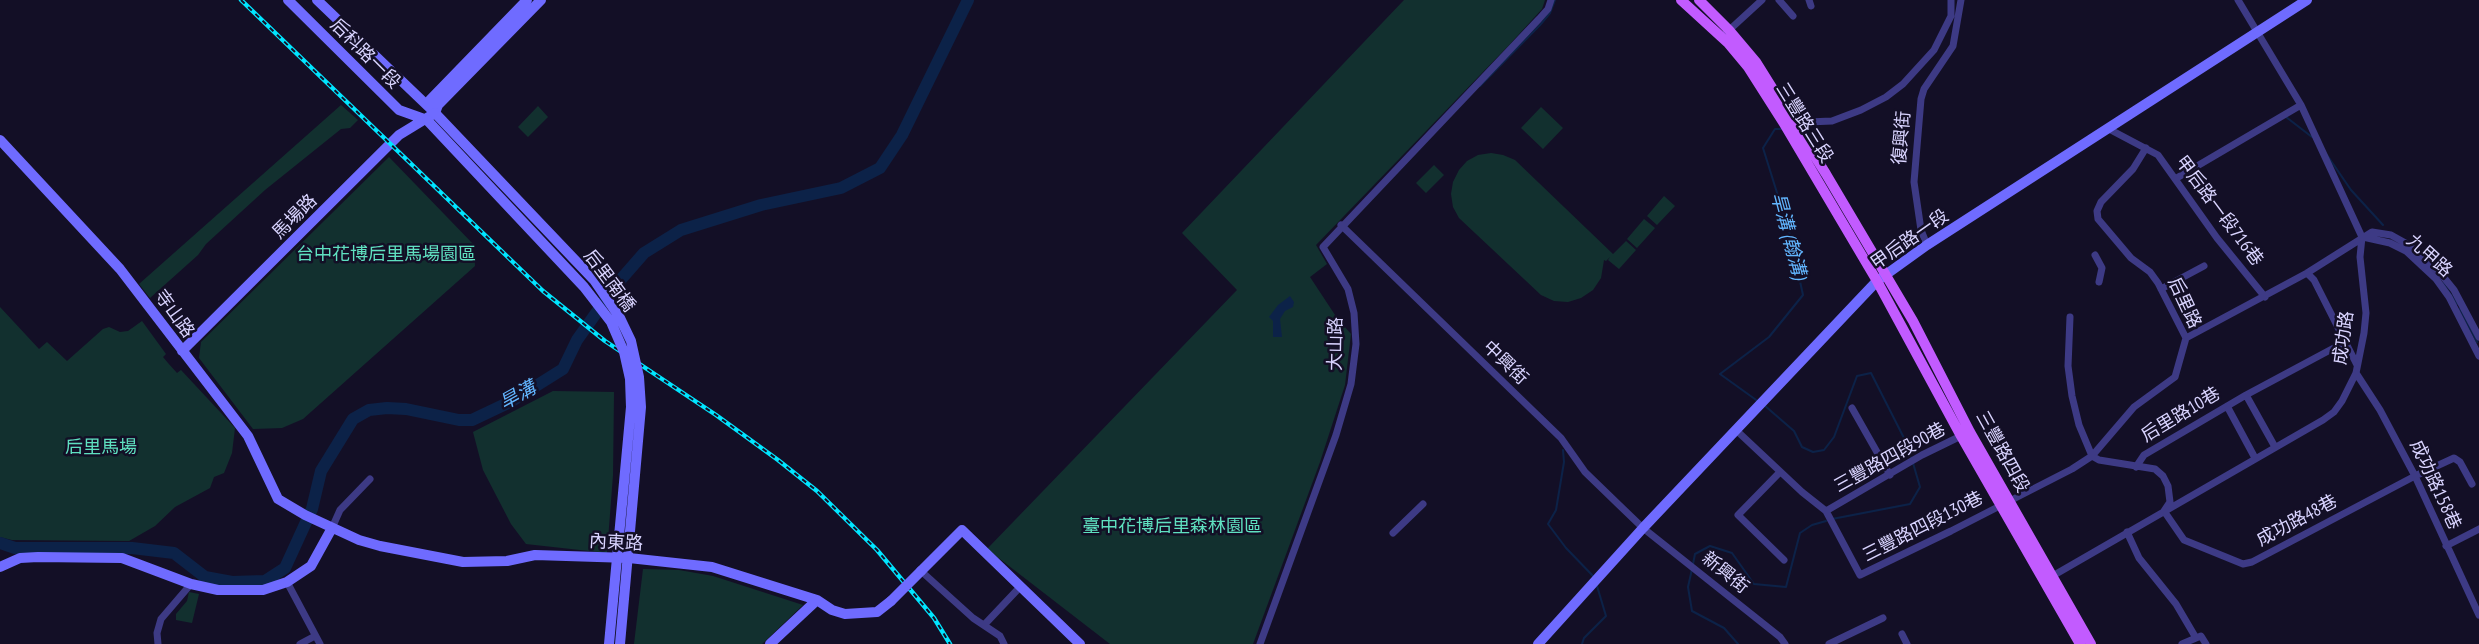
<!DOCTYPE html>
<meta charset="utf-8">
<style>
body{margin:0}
canvas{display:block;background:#130f26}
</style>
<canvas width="2479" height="644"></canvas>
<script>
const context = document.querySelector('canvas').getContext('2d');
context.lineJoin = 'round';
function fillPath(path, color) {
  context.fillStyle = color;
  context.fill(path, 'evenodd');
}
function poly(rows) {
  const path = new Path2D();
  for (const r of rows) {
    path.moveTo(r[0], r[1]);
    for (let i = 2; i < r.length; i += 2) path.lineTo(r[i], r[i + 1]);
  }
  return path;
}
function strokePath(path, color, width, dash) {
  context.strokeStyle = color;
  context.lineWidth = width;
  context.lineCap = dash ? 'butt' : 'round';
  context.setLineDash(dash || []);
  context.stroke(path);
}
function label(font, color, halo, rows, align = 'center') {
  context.font = font + ' "PT Sans Narrow","Noto Sans TC",sans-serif';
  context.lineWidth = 5;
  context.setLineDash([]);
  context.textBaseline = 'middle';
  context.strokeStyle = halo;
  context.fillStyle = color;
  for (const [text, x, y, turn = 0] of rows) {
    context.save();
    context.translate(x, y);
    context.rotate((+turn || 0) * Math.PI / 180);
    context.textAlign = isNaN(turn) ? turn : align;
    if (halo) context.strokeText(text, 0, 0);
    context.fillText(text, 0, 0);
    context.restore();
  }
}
fillPath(poly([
 [1404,0,1545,0,1542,9,1510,44,1316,245,1327,264,1310,277,1337,318,1351,334,1345,385,1320,462,1253,644,1110,644,987,549,1237,290,1182,233],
 [341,105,358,120,350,128,341,129,265,190,206,244,198,255,150,298,139,284],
 [538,106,548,117,528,137,518,127],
 [1541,107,1563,128,1543,149,1521,128],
 [1491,153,1503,155,1515,160,1613,254,1626,241,1636,250,1619,269,1608,260,1610,257,1606,261,1604,260,1601,278,1593,290,1581,298,1568,302,1554,301,1541,295,1459,218,1453,207,1451,194,1453,182,1459,170,1467,161,1478,155],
 [389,157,474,245,475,266,303,419,282,428,253,429,199,358,201,342],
 [1434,165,1444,175,1426,193,1416,183],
 [1664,196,1675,206,1657,225,1647,216],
 [1644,219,1655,228,1637,248,1627,239],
 [0,307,39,349,47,342,67,361,103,329,109,327,120,332,128,331,142,321,166,354,163,357,168,363,177,373,181,370,235,428,232,453,224,473,214,477,210,488,175,507,155,526,129,541,12,540,0,537],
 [553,391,614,392,613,475,607,553,526,544,511,524,483,470,473,432],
 [643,569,679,570,713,576,803,605,762,644,634,644],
 [189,592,199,594,192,623,176,620,176,614,187,601]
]), '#12302f');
fillPath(poly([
 [1290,296,1294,302,1293,307,1285,311,1280,319,1282,337,1273,337,1273,321,1269,317,1278,305]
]), '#0c2248');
strokePath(poly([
 [1480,86,1540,25,1550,13,1555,0],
 [2286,117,2312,137],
 [2327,155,2351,190,2383,225],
 [2443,283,2457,304],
 [2460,309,2477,342],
 [1759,402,1720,374,1769,337,1803,295,1789,231,1763,148,1775,129,1782,129],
 [1764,405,1794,431,1802,447,1813,452,1824,450,1834,437,1857,376,1871,373,1906,442,1911,458],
 [1563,450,1564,462,1556,510,1548,524,1566,548,1594,577],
 [1832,519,1910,504,1920,487,1913,463],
 [1693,564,1695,554,1710,546,1732,553,1754,584,1786,587,1800,533,1812,525,1826,521],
 [1692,569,1688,587,1692,611,1724,628,1738,644],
 [1582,644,1584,638,1606,616,1597,586]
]), '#0c2248', 2);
strokePath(poly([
 [0,543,15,548,132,548,174,553,205,577,232,582,265,581,285,568,312,509,321,471,353,419,369,410,387,408,406,409,459,420,472,420,512,401,563,369,577,340,616,285,644,253,681,230,761,205,841,188,880,168,902,135,968,0]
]), '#0c2248', 12);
strokePath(poly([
 [1779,0,1793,16],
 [1809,0,1811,6],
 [1726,33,1762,0],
 [1790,118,1808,122,1832,121,1861,110,1886,97,1903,84,1934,50,1951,16,1951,0],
 [2107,128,2158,155,2217,238,2265,297],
 [2175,179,2301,105],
 [1341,225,1561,438,1585,472,1617,503,1643,528,1780,637,1785,644],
 [2363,237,2390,243,2406,251,2436,279,2449,297,2479,356],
 [1927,245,1921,230,1914,182,1921,99,1924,89,1953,46,1961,0],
 [2095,255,2102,268,2099,282],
 [2307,273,2314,280,2357,365],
 [2161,289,2204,266],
 [2070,317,2068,366,2072,396,2079,425,2092,456,2099,460,2155,469,2163,476,2168,486,2170,502,2164,511,2184,540,2243,564,2252,562,2415,476,2454,458,2460,462,2472,484],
 [2186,338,2307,273,2372,232,2391,235,2409,245,2441,274,2454,290,2479,337],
 [2356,373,2380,410,2415,476,2479,615],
 [2246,395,2275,447],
 [2227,406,2255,458],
 [1852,408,1890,475],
 [1736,430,1802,492,1826,511,1860,575,1951,531,2072,469,2092,456,2134,407,2175,377,2186,338,2158,283,2150,272,2131,258,2098,219,2097,211,2101,202,2133,169,2146,148],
 [2136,467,2144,455,2246,395,2345,342],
 [1780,472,1738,515,1784,560],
 [1826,511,1922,455,1963,435],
 [332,528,340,510,370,479],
 [2127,532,2139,558,2176,604,2196,638,2201,636,2206,644],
 [1393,533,1423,504],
 [2446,546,2479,529],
 [921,571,973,618,1000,636,1004,644],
 [2049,578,2323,420,2334,412,2342,401,2356,373,2364,333,2366,313,2360,257,2362,237,2301,105,2238,0],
 [287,582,320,644],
 [985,624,1020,587],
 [1902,634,1907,644],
 [158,644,157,633,161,619,191,584],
 [300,644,315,636],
 [1260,644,1336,435,1351,384,1356,344,1354,313,1348,289,1323,247,1539,19,1548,9,1551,0],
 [1829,644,1883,618],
 [2182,644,2196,638]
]), '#3d3a85', 7);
strokePath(poly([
 [288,0,399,110,427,120],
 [317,0,435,113],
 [434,110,430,100,527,0],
 [0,140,120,269,248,436,278,499,305,515,359,540,380,546,463,562,507,561,535,555,629,558,712,567,817,600,832,610,845,614,877,612,891,601],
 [182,351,399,135,435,113,438,105,541,0],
 [0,567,20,558,38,557,122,558,191,584,218,590,263,590,287,582,311,566,332,528],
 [921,571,962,530,1080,644],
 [770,644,817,600],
 [1538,644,1643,528,1877,281,1927,245,2307,0]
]), '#6f6bff', 10);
strokePath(poly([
 [1681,0,1728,43,1748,67,1783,122,1877,281,1961,436,2080,644],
 [1699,0,1729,30,1756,62,1826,174,1913,321,1970,432,2091,644]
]), '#c25bff', 10);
const rail = poly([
 [241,0,543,291,605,341,716,415,778,460,817,491,877,550,934,618,950,644]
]);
strokePath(rail, '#00e5ff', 4.5);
strokePath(rail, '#130f26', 2, [5]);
strokePath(poly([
 [435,113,594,280,620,318,631,341,639,377,641,407,620,644],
 [427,120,584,287,611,322,624,352,630,379,631,407,609,644],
 [891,601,921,571]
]), '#6f6bff', 10);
label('18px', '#d9d4ff', '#130f26', [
 ["后科路一段",365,54,45],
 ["三豐路三段",1804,123,58],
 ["復興街",1902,138,-85],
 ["甲后路一段716巷",2219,211,53],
 ["馬場路",295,217,-45],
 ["甲后路一段",1910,240,-35],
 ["九甲路",2429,256,42],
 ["后里南橋",609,281,53],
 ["后里路",2184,303,65],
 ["寺山路",174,314,54],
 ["成功路",2344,338,-82],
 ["大山路",1336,344,-89],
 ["中興街",1505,363,44],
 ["后里路10巷",2181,415,-31],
 ["三豐路四段",2002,452,61],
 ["三豐路四段90巷",1890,458,-29],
 ["成功路158巷",2435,485,65],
 ["成功路48巷",2297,521,-28],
 ["三豐路四段130巷",1923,527,-27],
 ["內東路",616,543,3],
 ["新興街",1725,573,39]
]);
label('18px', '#5fe0c0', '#130f26', [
 ["台中花博后里馬場園區",386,255],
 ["后里馬場",101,448],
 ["臺中花博后里森林園區",1172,527]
]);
label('italic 19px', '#62b6ff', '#130f26', [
 ["旱溝 (翰溝)",1788,236,75],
 ["旱溝",518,396,-29]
]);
</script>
